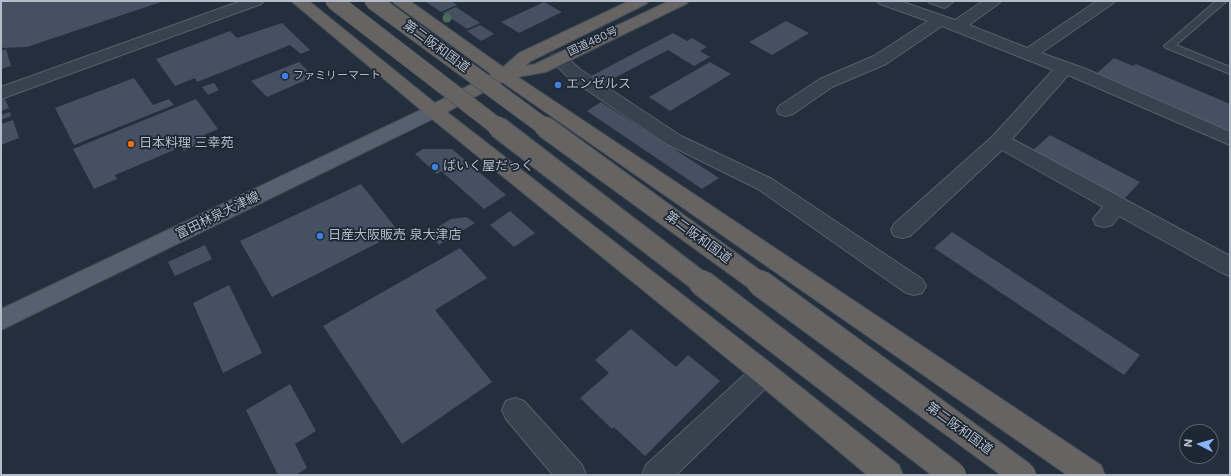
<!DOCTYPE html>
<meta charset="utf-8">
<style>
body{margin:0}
#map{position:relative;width:1231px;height:476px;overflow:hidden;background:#242f3e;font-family:Poppins,sans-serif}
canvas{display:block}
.frame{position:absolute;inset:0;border:2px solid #b4bcc9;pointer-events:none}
.north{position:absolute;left:1179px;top:424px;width:40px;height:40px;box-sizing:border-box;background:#1d2633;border:1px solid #59626f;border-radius:50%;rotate:276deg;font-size:11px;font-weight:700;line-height:16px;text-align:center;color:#b4bcc9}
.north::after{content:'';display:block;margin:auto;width:14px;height:18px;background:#8ab4f8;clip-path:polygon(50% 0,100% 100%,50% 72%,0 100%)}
</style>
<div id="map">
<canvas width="1231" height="476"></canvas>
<div class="frame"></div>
<div class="north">N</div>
</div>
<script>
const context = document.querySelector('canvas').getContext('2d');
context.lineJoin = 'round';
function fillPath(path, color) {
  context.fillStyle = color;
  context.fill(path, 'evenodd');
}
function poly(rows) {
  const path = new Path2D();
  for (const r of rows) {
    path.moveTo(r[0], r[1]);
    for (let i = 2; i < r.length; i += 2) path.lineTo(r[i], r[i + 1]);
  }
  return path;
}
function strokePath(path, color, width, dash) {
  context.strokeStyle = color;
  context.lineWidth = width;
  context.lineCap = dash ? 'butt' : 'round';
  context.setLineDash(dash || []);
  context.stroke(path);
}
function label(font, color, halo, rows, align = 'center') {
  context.font = font + ' Poppins,"Noto Sans JP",sans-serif';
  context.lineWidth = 3.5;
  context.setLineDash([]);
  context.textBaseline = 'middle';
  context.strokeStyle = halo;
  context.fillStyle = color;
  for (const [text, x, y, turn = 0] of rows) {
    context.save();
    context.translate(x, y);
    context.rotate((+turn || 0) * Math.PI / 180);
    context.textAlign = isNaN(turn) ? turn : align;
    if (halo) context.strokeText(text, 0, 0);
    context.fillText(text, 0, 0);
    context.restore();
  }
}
fillPath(poly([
 [1,1,164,1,27,47,1,48],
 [425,1,451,1,457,5,441,12],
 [544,2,562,12,519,33,501,22],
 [456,7,480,23,467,29,443,13],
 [786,21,809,33,772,55,749,42],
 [282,23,310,50,301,54,290,45,197,82,195,78,175,86,156,59,230,31,237,38],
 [480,25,494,34,481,41,467,31],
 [673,33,687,41,692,38,707,47,700,51,710,57,694,66,668,50,603,84,591,76],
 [6,49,11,66,1,69,1,51],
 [1114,58,1133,66,1136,64,1230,104,1230,132,1097,73],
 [299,62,309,72,306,80,267,97,251,81],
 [710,62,731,74,670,111,649,97],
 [134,78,153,105,169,99,174,105,74,145,55,108],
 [214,83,219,90,208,95,202,87],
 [4,97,9,108,1,111,1,98],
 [196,99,218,129,204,135,208,140,184,151,181,147,115,175,117,179,94,189,73,149],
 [601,102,719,178,702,189,587,111],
 [10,112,11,116,1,120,1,115],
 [13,120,19,138,1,145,1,124],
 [1050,135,1140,182,1124,199,1033,150],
 [423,149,452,149,506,195,484,209,441,171,437,174,415,154],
 [361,184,399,232,272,297,240,241],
 [510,211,535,233,514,247,490,225],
 [466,217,475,223,439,245,428,233,451,219],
 [952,232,1140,355,1124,375,934,248],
 [205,245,212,259,175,276,168,262],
 [460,248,487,278,435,310,492,382,402,444,323,326],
 [229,285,262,353,223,373,193,303],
 [631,329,676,367,688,355,720,381,645,456,614,427,612,429,580,398,609,373,595,360],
 [290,384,316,431,295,444,307,468,296,475,278,475,246,410]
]), '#455162');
const service = poly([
 [928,1,954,1,947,7,944,8,930,3,928,1],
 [1216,1,1227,1,1176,45,1230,67,1230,74,1166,48,1164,46,1216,1]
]);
const minor = poly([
 [241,1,264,1,261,4,1,99,1,87,241,1],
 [877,1,900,1,955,20,983,1,1001,1,998,4,969,25,1027,48,1097,1,1115,1,1112,4,1041,53,1086,69,1230,132,1230,145,1068,75,1012,139,1230,256,1230,276,1222,273,1119,216,1112,225,1104,227,1096,225,1093,219,1103,207,1002,150,910,236,902,238,894,236,891,230,894,224,993,136,1053,70,942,26,886,64,832,87,793,114,786,116,779,114,777,110,779,106,820,79,874,56,928,21,880,4,877,1],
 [558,54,564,55,581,70,681,136,772,179,922,279,926,286,922,293,914,295,906,293,758,189,667,144,569,78,550,59,552,55,558,54],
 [764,362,773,365,777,373,773,381,676,475,642,475,646,465,755,365,764,362],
 [515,398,524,401,582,465,586,475,553,475,506,419,502,410,506,401,515,398]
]);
const primary = poly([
 [434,105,441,107,443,111,441,115,1,330,1,309,427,107,434,105]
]);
const trunk = poly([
 [291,1,309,1,435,103,491,74,395,4,392,1,410,1,503,67,519,53,629,1,649,1,646,4,531,61,525,66,535,64,669,1,689,1,686,4,546,72,518,77,1101,465,1105,475,1067,475,502,82,447,112,773,365,899,465,903,475,867,475,755,381,427,115,291,1]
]);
strokePath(service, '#565f6c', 2);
strokePath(minor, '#565f6c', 2);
strokePath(primary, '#414a57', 2);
strokePath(trunk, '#434c59', 2);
fillPath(service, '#38414e');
fillPath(minor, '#38414e');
fillPath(primary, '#56606e');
fillPath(trunk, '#656462');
const trunkBridgeFar2 = poly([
 [334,1,499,128],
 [373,1,546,128]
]);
const trunkBridgeFar1 = poly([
 [498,127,703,284],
 [545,127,761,284]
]);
const trunkBridge = poly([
 [702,283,953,475],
 [760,283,1023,475]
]);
strokePath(trunkBridgeFar2, '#434c59', 18, []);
strokePath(trunkBridgeFar1, '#434c59', 23, []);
strokePath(trunkBridge, '#434c59', 28, []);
strokePath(trunkBridgeFar2, '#656462', 17);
strokePath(trunkBridgeFar1, '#656462', 21);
strokePath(trunkBridge, '#656462', 26);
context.fillStyle = '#4b6a5d';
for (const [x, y] of [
 [447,18]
]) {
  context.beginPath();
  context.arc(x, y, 4.5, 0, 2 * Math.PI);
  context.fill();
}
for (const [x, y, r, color] of [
 [285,76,4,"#3f7fe0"],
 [558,85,4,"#3f7fe0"],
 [131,144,4,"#e8710a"],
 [435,167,4,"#3f7fe0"],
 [320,236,4,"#3f7fe0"]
]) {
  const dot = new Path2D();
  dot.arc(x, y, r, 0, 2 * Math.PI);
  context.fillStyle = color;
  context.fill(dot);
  strokePath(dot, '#1d2633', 1.5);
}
label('11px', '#b4bcc9', '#1d2633', [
 ["国道480号",593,42,-25]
]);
label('11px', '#b4bcc9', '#1d2633', [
 ["ファミリーマート",293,76]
], 'left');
label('13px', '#b4bcc9', '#1d2633', [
 ["第二阪和国道",436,47,36],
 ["富田林泉大津線",218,216,-26],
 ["第二阪和国道",698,238,36],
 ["第二阪和国道",959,429,36]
]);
label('13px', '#b4bcc9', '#1d2633', [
 ["エンゼルス",566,85],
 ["日本料理 三幸苑",139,144],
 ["ばいく屋だっく",443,167],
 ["日産大阪販売 泉大津店",328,236]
], 'left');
</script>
